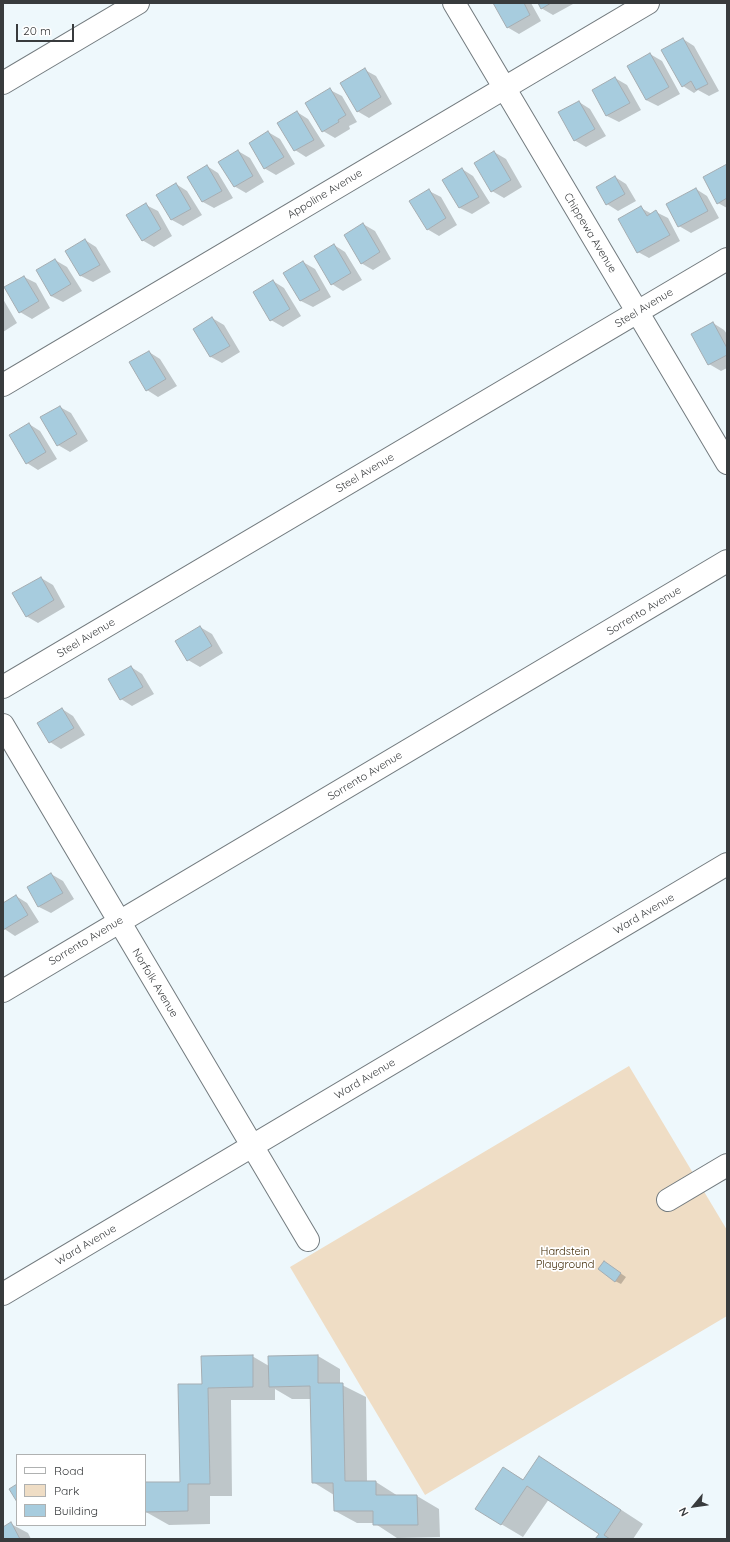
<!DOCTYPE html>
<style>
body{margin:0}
#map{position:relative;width:730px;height:1542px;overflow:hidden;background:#eef8fc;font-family:Quicksand,sans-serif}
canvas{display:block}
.frame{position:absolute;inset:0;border:4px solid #383b3d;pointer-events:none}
.legend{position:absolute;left:16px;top:1454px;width:130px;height:72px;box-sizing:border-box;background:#fff;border:1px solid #afb1b1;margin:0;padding:5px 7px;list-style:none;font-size:12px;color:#383b3d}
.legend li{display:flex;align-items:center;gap:8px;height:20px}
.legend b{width:20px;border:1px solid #afb1b1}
.north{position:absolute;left:674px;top:1486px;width:40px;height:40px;-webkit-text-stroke:3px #fff;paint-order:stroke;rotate:241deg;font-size:11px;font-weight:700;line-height:16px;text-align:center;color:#383b3d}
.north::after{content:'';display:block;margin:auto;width:14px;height:18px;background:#383b3d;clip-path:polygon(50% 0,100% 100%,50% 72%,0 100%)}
.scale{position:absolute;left:16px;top:24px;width:58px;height:18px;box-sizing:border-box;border:2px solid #383b3d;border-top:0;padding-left:5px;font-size:12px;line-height:14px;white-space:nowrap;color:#383b3d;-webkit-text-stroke:3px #fff;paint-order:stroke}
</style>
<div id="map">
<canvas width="730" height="1542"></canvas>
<div class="frame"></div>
<ul class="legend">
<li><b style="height:5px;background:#fff"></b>Road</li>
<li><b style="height:11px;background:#efddc5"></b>Park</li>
<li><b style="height:11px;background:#a7ccde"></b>Building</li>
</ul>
<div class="north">N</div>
<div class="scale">20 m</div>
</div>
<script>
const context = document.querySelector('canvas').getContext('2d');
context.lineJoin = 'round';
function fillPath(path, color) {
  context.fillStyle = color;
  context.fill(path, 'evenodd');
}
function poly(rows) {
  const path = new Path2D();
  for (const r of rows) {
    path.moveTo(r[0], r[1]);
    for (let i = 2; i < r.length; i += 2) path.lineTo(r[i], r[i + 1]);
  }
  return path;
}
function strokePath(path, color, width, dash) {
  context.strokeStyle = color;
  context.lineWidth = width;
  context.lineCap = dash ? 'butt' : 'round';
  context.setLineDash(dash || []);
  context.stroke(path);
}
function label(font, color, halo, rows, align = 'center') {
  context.font = font + ' Quicksand,sans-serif';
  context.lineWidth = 3.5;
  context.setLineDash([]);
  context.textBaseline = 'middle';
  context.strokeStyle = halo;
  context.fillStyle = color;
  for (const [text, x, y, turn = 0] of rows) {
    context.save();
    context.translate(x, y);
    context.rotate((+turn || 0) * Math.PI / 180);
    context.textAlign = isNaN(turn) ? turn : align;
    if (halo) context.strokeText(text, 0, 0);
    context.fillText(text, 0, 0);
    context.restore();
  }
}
fillPath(poly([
 [629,1066,727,1230,727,1316,425,1495,290,1267]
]), '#efddc5');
fillPath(poly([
 [494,3,531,3,541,21,519,34,507,27],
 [539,3,572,3,573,4,553,15,541,8],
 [683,39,694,46,719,91,709,96,698,90,694,93,683,86],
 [650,54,662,61,680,94,658,106,646,100],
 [365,70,376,76,392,104,369,118,357,111],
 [615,78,627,85,641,110,619,122,607,116,593,90],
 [330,90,342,96,357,122,349,126,350,129,335,138,323,131,307,104],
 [579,102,590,109,606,136,586,147,574,140],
 [297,112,308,119,325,146,306,157,295,150],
 [268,132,280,139,295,164,276,175,264,168],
 [238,151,250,158,264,182,246,193,234,186],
 [494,152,506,159,522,187,504,198,492,191],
 [727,165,727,208,718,203],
 [207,166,218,173,233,198,214,208,203,202,188,177],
 [462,169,473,176,490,203,472,214,460,208,443,180],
 [615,177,626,184,636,201,618,211,607,204],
 [176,184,187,191,202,215,183,226,172,220],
 [696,189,707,196,719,218,691,233,679,226],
 [429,191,441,197,457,225,439,236,427,229],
 [146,205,158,211,172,236,154,247,142,240],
 [641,208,652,214,656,212,668,218,680,241,649,258,638,252],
 [363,224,375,231,391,259,373,270,361,263],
 [85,240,96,247,111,272,93,282,81,276,66,251],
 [334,245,345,252,362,280,343,291,332,284],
 [55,260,67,267,82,291,63,302,51,296],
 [303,262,315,269,331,297,313,307,301,301,285,273],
 [24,277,36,283,50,308,32,319,20,312,6,288],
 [273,281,284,288,301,316,283,327,271,320],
 [3,299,17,323,3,332],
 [212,318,224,325,240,352,222,363,211,357,194,329],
 [713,323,724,330,727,334,727,368,721,371,709,364],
 [149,352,160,359,177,386,158,397,147,390],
 [60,407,71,413,88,441,70,452,58,445],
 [29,424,40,431,57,459,38,470,27,463],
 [41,578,53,585,65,607,38,623,26,616],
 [200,627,212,634,223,653,200,667,188,660],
 [131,667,142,674,154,694,132,706,121,699],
 [62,709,73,716,85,735,61,749,50,742],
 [51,874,63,881,74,899,51,913,39,907,28,888],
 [16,896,27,903,39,922,15,936,3,928,3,904],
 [604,1262,626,1277,621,1284,615,1281],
 [252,1356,269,1366,318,1356,340,1369,340,1384,366,1397,367,1482,376,1482,398,1496,417,1496,439,1509,440,1537,397,1538,374,1523,357,1523,335,1511,334,1495,313,1482,311,1399,292,1399,275,1389,275,1400,231,1400,232,1496,210,1496,210,1524,169,1525,146,1512,181,1483,203,1385],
 [540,1457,643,1524,633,1539,597,1539,600,1533,549,1499,523,1537,501,1524,503,1468,524,1480],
 [11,1524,28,1533,31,1539,3,1539,3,1528]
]), '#0003');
const building = poly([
 [493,3,524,3,530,15,507,28,493,3],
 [538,3,551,3,541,9,538,3],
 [683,38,708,84,696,90,691,81,682,87,661,50,683,38],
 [650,53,669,87,646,100,627,66,650,53],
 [365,68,381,97,357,112,340,83,365,68],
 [615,77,630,103,606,116,592,90,615,77],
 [330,88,346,115,338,120,339,122,322,132,305,103,330,88],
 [579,101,595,129,574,141,558,112,579,101],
 [297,111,314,140,294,151,277,123,297,111],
 [268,131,284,157,264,169,249,143,268,131],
 [238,150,253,176,234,187,218,162,238,150],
 [494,151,511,180,491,192,474,163,494,151],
 [727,164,727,198,717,204,703,177,727,164],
 [207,165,222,191,202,202,187,177,207,165],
 [462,168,479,197,459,208,442,180,462,168],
 [615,176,625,194,606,205,596,187,615,176],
 [176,183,191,209,171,220,156,195,176,183],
 [696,188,708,211,678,227,666,204,696,188],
 [429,189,446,218,427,230,409,201,429,189],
 [146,203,161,229,142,241,126,215,146,203],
 [641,206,647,216,656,210,670,235,637,253,618,219,641,206],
 [363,223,380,252,361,264,344,235,363,223],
 [85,239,100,265,80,276,65,251,85,239],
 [334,244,351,273,331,285,314,256,334,244],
 [55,259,71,284,51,296,36,270,55,259],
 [303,261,320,290,300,301,283,273,303,261],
 [24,276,39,301,19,313,4,287,24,276],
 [273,280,290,309,270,321,253,292,273,280],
 [212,317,230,346,210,357,193,329,212,317],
 [713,322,727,348,727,355,708,365,691,334,713,322],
 [149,351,166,379,146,391,129,362,149,351],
 [60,406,77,434,57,446,40,417,60,406],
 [29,423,46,452,26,464,9,435,29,423],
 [41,577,54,600,26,617,12,593,41,577],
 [200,626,212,646,187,661,175,641,200,626],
 [131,666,143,687,120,700,108,679,131,666],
 [62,708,74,728,49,743,37,723,62,708],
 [51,873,63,893,38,907,27,887,51,873],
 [16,895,28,915,3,930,3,903,16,895],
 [604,1261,621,1273,615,1282,598,1269,604,1261],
 [253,1355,253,1387,208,1388,210,1484,188,1484,188,1511,145,1512,145,1482,180,1482,178,1384,202,1384,201,1356,253,1355],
 [318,1355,318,1383,343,1383,345,1481,376,1481,376,1495,417,1495,418,1525,373,1525,373,1511,334,1511,333,1483,312,1483,310,1386,269,1387,268,1356,318,1355],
 [539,1456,621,1510,604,1535,610,1539,595,1539,599,1534,527,1486,501,1525,475,1509,503,1467,523,1480,539,1456],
 [17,1484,17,1502,9,1489,17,1484],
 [11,1522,20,1539,3,1539,3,1527,11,1522]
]);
fillPath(building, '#a7ccde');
strokePath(building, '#a5adb2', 1);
const street = poly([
 [454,3,727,463],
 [3,385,648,3],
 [3,687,727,259],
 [3,725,308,1240],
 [3,991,727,561],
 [668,1200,727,1165],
 [3,1294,727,864]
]);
const secondary = poly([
 [3,83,138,3]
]);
strokePath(street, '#737b7f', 24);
strokePath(secondary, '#737b7f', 24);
strokePath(street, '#fff', 22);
strokePath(secondary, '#fff', 22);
label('11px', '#383b3d', '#fff', [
 ["Appoline Avenue",325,194,-31],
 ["Chippewa Avenue",590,233,59],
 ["Steel Avenue",644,308,-31],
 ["Steel Avenue",365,473,-31],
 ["Sorrento Avenue",644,611,-31],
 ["Steel Avenue",86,638,-31],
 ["Sorrento Avenue",365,776,-31],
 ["Ward Avenue",644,914,-31],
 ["Sorrento Avenue",86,941,-31],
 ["Norfolk Avenue",155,983,59],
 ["Ward Avenue",365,1079,-31],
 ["Ward Avenue",86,1245,-31]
]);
label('11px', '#3f2802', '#fff', [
 ["Hardstein",565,1252],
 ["Playground",565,1265]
]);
</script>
